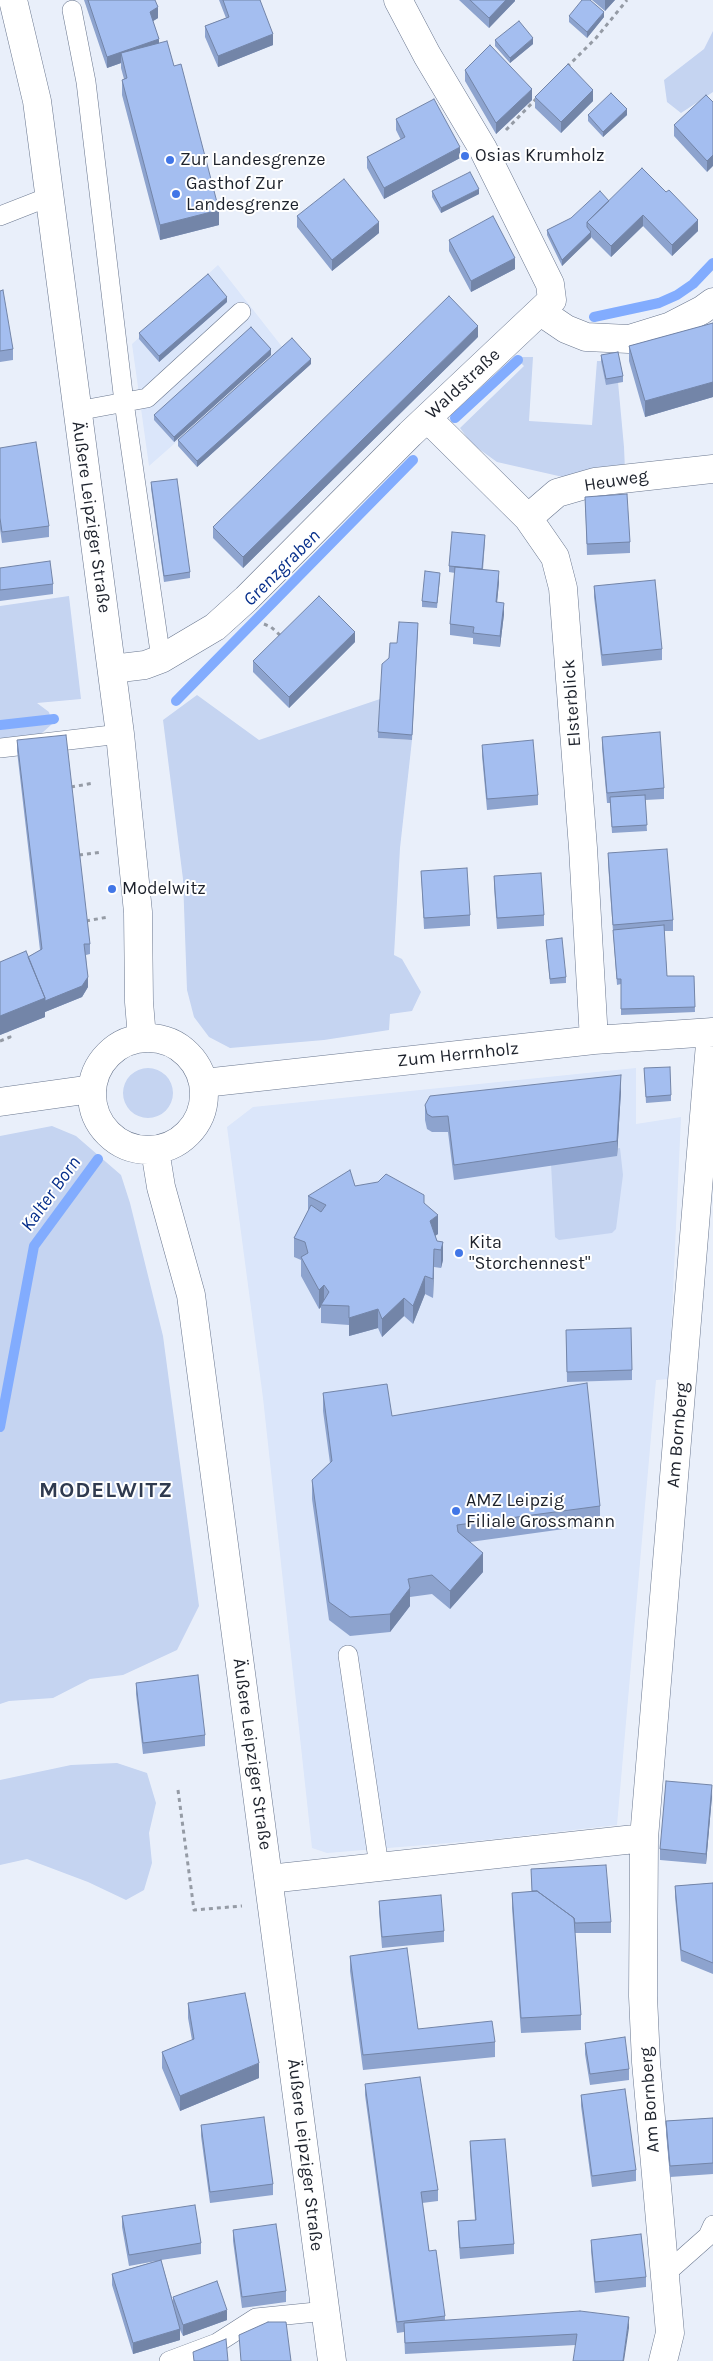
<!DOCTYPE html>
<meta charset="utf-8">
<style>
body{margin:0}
canvas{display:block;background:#e9effa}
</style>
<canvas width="713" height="2361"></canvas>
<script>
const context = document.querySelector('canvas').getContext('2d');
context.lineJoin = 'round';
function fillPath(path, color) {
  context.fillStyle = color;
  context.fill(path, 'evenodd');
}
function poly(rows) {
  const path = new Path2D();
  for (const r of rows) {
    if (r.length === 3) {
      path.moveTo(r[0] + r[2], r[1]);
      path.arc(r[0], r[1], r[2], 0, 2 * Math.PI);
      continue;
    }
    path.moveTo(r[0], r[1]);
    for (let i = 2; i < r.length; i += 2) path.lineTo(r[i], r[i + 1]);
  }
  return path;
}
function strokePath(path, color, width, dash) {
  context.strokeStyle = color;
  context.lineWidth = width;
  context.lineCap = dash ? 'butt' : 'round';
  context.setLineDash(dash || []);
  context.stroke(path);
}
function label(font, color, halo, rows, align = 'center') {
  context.font = font + ' Karla,sans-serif';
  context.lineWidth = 4;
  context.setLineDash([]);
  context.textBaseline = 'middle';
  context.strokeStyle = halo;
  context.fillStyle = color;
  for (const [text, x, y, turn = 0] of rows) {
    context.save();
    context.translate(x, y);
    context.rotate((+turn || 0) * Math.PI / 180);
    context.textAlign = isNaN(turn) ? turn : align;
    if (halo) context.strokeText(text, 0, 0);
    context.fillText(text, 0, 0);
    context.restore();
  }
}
fillPath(poly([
 [218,265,283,348,149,466,132,344],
 [636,1068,636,1124,681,1117,669,1379,656,1380,617,1825,486,1840,327,1853,312,1848,263,1398,227,1127,253,1107]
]), '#dbe6fa');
fillPath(poly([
 [713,31,713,92,681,113,667,102,664,80,704,49],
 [515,357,533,357,529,421,592,425,597,361,601,361,618,382,624,447,625,470,563,477,497,462,472,444,460,428,524,366],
 [69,596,81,699,37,703,49,712,52,724,41,734,0,740,0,606],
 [197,695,259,740,380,699,378,738,412,740,400,848,394,955,402,959,421,992,412,1011,390,1014,389,1030,324,1040,230,1048,209,1037,194,1017,187,990,183,879,163,720],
 [148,1093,25],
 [52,1126,76,1136,121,1175,130,1203,163,1336,199,1606,177,1650,123,1675,90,1679,53,1698,9,1701,0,1704,0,1136],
 [620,1148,623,1175,616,1229,612,1233,559,1240,555,1237,551,1164,556,1158],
 [117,1763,147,1773,156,1803,149,1833,152,1863,144,1890,126,1900,88,1882,27,1859,0,1865,0,1780,71,1765]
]), '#c5d4f1');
strokePath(poly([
 [594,317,659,303,677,295,693,284,713,263],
 [455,418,518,360],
 [176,701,413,460],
 [0,725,54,719],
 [0,1427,34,1246,98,1159]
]), '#82acfe', 10);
const service = poly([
 [72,10,86,82,124,402,161,659],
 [0,216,51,196],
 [77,411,147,398,241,312],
 [0,748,120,734],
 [348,1655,379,1866],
 [664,2275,708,2236,713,2225],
 [169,2361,217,2343,256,2318,326,2311]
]);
const minor = poly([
 [541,312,566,329,586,337,629,339,671,326,702,310,713,302],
 [427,418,528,518,555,557,563,588,583,848,594,1040],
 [528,518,557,493,595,482,713,469],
 [112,669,145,665,161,659,215,627,246,599,410,434,552,300,550,284,483,149,427,55,398,0],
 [204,1083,594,1040,713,1032],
 [0,1102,92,1089],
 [269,1879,644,1838],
 [663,2361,670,2333,646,2062,643,1996,644,1838,711,1032]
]);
const tertiary = poly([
 [13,0,37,101,120,734,138,912,139,1002,142,1038],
 [148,1094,56],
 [155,1150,161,1187,191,1295,332,2361]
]);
strokePath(service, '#6a778f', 20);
strokePath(minor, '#6a778f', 29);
strokePath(tertiary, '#6a778f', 29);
strokePath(poly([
 [567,67,596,38,627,0],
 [506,130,537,98],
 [264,624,271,627,281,636],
 [71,787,94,783],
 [79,855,102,852],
 [86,921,108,917],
 [0,1041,10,1037,8,1032],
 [178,1790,194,1910,242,1906]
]), '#959ba5', 3, [4, 4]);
strokePath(service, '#fff', 19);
strokePath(minor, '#fff', 28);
strokePath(tertiary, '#fff', 28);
fillPath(poly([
 [84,0,155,0,158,18,153,21,159,43,219,225,160,240,122,95,122,80,124,79,121,68,121,63,107,68],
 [219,0,260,0,273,45,218,67,205,37,205,26,226,18],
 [459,0,515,0,515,1,489,28],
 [592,0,615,0,605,11],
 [569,16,604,17,587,38,569,22],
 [495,40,533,44,510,63,495,46],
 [465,70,532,100,496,134,465,81],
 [535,97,593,101,561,133,535,108],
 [713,102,707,172,674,136,674,125],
 [588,115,627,115,603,137,588,121],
 [396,119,460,158,384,199,367,168,367,157,401,140,396,130],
 [432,191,479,194,441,213,432,197],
 [609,201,698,231,672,256,643,226,611,257,591,237,562,266,547,235,547,230],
 [297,216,379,233,332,271,297,227],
 [449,240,515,269,471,292,449,251],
 [0,291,13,349,13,360,0,362],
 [227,302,159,362,139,339,139,333],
 [713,323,713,397,645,417,629,361,629,346],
 [478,337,243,568,213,538,213,527],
 [271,355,174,442,154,420,154,415],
 [601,355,623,376,623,382,606,385,601,361],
 [311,364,197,467,178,446,178,440],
 [0,448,49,526,49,537,2,543,0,529],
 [151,482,190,572,190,578,164,582,151,488],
 [585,497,630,542,630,553,587,555],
 [485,541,483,570,499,582,497,602,504,614,500,647,473,644,473,638,450,635,450,624,455,573,449,572,449,566],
 [0,568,53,584,53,594,0,601],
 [440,578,437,608,422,607,422,601],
 [594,586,662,649,662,660,602,666,594,597],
 [418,629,412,740,378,738,378,732,389,658,397,643],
 [355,642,289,708,253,672,253,661],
 [602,737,664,788,664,799,645,800,647,831,612,833,610,803,607,803,602,748],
 [17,740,90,944,90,954,86,955,88,987,82,997,45,1012,45,1017,0,1035,0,962,28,957,40,950,17,751],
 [482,745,538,795,538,805,487,810,482,756],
 [608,853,673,920,673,931,664,931,667,976,694,976,695,1012,621,1015,621,984,617,985,608,864],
 [421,871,470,915,470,926,424,929],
 [494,876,544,915,544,926,497,929,494,887],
 [546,940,566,977,566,983,550,984],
 [644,1068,671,1095,671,1101,646,1103],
 [621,1091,617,1156,454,1180,448,1132,432,1132,427,1129,425,1120,425,1105],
 [355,1186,424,1203,438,1234,435,1236,437,1241,443,1242,443,1260,441,1268,434,1267,433,1298,425,1294,413,1324,404,1316,382,1337,378,1328,349,1336,349,1325,321,1323,321,1307,319,1309,301,1276,301,1260,294,1257,294,1238,308,1211,308,1196],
 [566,1330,632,1370,632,1380,567,1382],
 [323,1393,392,1416,600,1506,600,1524,470,1542,483,1572,450,1609,432,1594,410,1597,410,1606,390,1632,350,1636,329,1620,312,1499,312,1480,330,1463,323,1411],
 [136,1683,205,1735,205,1746,143,1754,136,1694],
 [712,1796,706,1864,660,1860,660,1849],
 [531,1869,611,1922,611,1933,575,1933,581,2015,581,2030,521,2033,512,1908,512,1893,532,1892],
 [713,1883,713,1974,681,1961,675,1897,675,1886],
 [379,1901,444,1931,444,1942,382,1948,379,1912],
 [350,1956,418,2029,495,2042,495,2057,363,2070,350,1971],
 [188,2003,259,2078,180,2111,162,2068,162,2052,192,2040,188,2018],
 [585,2043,629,2069,629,2080,590,2085,585,2054],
 [365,2084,438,2190,438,2201,422,2203,429,2251,445,2316,445,2320,629,2328,576,2345,405,2354,404,2332,397,2333,365,2095],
 [581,2095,636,2170,636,2181,592,2187,581,2106],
 [713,2118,713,2174,670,2177,666,2132,666,2121],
 [201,2125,273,2184,273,2195,210,2203,201,2136],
 [470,2141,514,2244,514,2254,460,2259,458,2232,458,2221,475,2220,470,2152],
 [122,2216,201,2243,201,2254,161,2260,173,2302,173,2297,227,2320,183,2336,180,2330,180,2340,133,2354,112,2285,112,2274,156,2261,129,2266,122,2227],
 [233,2230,286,2291,286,2302,242,2308,233,2241],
 [591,2240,646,2277,646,2287,595,2293,591,2251]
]), '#8da3ce');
fillPath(poly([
 [506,0,515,0,515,1,489,28,489,18],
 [605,0,615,0,605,11],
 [158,7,158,18,150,23,150,12],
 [604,12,604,17,587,38,587,32],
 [273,34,273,45,218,67,218,56],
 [533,38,533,44,510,63,510,58],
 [159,39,159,50,121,53,121,63,107,68,107,57],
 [532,89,532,100,496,134,496,123],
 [593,90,593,101,561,133,561,122],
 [627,109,627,115,603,137,603,132],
 [460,147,460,158,384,199,384,188],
 [713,155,713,166,707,172,707,161],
 [479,189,479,194,441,213,441,208],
 [219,210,219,225,160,240,160,225],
 [643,215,643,226,611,257,611,246],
 [698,220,698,231,672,256,672,245],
 [379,222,379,233,332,271,332,260],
 [591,232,591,238,562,266,562,260],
 [515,258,515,269,471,292,471,281],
 [227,297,227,302,159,362,159,356],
 [478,326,478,337,243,568,243,557],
 [271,349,271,355,174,442,174,437],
 [311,359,311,364,197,467,197,461],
 [713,382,713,397,645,417,645,401],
 [499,571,499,582,496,613,496,602],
 [504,603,504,614,500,647,500,636],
 [355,632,355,642,289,708,289,697],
 [88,977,88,987,82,997,45,1012,45,1017,0,1035,0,1016],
 [621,1075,621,1091,617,1156,617,1141],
 [438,1215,438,1234,430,1239,430,1221],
 [443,1242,443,1260,441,1268,441,1250],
 [434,1249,434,1267,433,1298,433,1279],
 [425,1276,425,1294,413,1324,413,1306],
 [324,1285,324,1304,321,1305,321,1307,319,1309,319,1290],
 [404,1298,404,1316,382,1337,382,1319],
 [378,1309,378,1328,349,1336,349,1318],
 [483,1553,483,1572,450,1609,450,1591],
 [410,1588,410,1606,390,1632,390,1614],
 [712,1785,712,1796,706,1864,706,1854],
 [259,2063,259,2078,180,2111,180,2096],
 [227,2310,227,2320,183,2336,183,2325],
 [629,2317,629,2328,624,2361,623,2361],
 [180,2329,180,2340,133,2354,133,2343]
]), '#7385a8');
const building = poly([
 [88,0,155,0,158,7,150,12,159,39,107,57,88,0],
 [223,0,260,0,273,34,218,56,205,26,229,17,223,0],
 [470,0,506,0,489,18,470,0],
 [582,0,590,0,604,12,587,32,569,16,582,0],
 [519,21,533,38,510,58,495,40,519,21],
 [167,41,174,66,181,64,219,210,160,225,122,80,127,78,121,53,167,41],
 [490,45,532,89,496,123,465,70,490,45],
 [568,64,593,90,561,122,535,97,568,64],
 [611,93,627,109,603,132,588,115,611,93],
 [706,95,713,102,713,155,707,161,674,125,706,95],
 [434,99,460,147,384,188,367,157,405,137,396,119,434,99],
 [642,168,666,192,669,190,698,220,672,245,643,215,611,246,587,222,642,168],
 [470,172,479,189,441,208,432,191,470,172],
 [344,179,379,222,332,260,297,216,344,179],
 [600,191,609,201,587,222,587,227,591,232,562,260,547,230,571,218,600,191],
 [493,216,515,258,471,281,449,240,493,216],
 [208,274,227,297,159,356,139,333,208,274],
 [3,290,13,349,0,351,0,291,3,290],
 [449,296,478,326,243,557,213,527,449,296],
 [713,323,713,382,645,401,629,346,713,323],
 [251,327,271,349,174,437,154,415,251,327],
 [292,338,311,359,197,461,178,440,292,338],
 [618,352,623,376,606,379,601,355,618,352],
 [36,442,49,526,2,532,0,518,0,448,36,442],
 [177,479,190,572,164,576,151,482,177,479],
 [627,494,630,542,587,544,585,497,627,494],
 [452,532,485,535,482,569,449,566,452,532],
 [50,561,53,584,0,590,0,568,50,561],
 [455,567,499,571,496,602,504,603,500,636,473,633,474,627,450,624,455,567],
 [425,571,440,573,437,603,422,601,425,571],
 [655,580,662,649,602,655,594,586,655,580],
 [319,596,355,632,289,697,253,661,319,596],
 [399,622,418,623,412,735,378,732,382,664,389,658,390,643,397,643,399,622],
 [660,732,664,788,607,793,602,737,660,732],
 [66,735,90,944,84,944,88,977,82,986,45,1001,45,998,28,957,42,949,17,740,66,735],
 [533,740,538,795,487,799,482,745,533,740],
 [645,795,647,825,612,827,610,797,645,795],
 [667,849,673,920,613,925,608,853,667,849],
 [467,868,470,915,424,918,421,871,467,868],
 [541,873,544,915,497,918,494,876,541,873],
 [664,925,667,976,694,976,695,1007,621,1009,621,979,617,979,613,930,664,925],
 [562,938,566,977,550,979,546,940,562,938],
 [26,951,45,998,0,1016,0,962,26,951],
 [670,1067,671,1095,646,1097,644,1068,670,1067],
 [621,1075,617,1141,454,1165,448,1116,432,1117,427,1114,425,1105,430,1096,621,1075],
 [350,1170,355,1186,378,1182,386,1174,424,1195,424,1203,438,1215,430,1221,437,1241,443,1242,441,1250,434,1249,433,1279,425,1276,413,1306,404,1298,382,1319,378,1309,349,1318,349,1306,321,1305,329,1292,324,1285,319,1290,301,1257,308,1253,305,1242,294,1238,311,1205,321,1212,326,1205,308,1196,350,1170],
 [631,1328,632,1370,567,1372,566,1330,631,1328],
 [587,1383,600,1506,457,1525,458,1532,483,1553,450,1591,432,1575,408,1579,410,1588,390,1614,350,1617,329,1602,312,1480,332,1461,323,1393,387,1384,392,1416,587,1383],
 [198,1675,205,1735,143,1743,136,1683,198,1675],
 [666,1781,712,1785,706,1854,660,1849,666,1781],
 [606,1865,611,1922,575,1923,574,1918,537,1891,532,1891,531,1869,606,1865],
 [713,1883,713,1963,681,1950,675,1886,713,1883],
 [537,1891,574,1918,581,2015,521,2018,512,1893,537,1891],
 [441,1895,444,1931,382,1937,379,1901,441,1895],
 [407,1948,418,2029,492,2021,495,2042,363,2055,350,1956,407,1948],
 [245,1993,259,2063,180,2096,162,2052,194,2039,188,2003,245,1993],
 [625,2037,629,2069,590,2074,585,2043,625,2037],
 [420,2077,438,2190,421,2192,429,2251,436,2250,445,2316,397,2322,365,2084,420,2077],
 [625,2089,636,2170,592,2176,581,2095,625,2089],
 [264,2117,273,2184,210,2192,201,2125,264,2117],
 [713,2118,713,2163,670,2166,666,2121,713,2118],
 [505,2139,514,2244,460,2248,458,2221,476,2220,470,2141,505,2139],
 [195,2205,201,2243,129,2255,122,2216,195,2205],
 [276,2224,286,2291,242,2297,233,2230,276,2224],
 [641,2234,646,2277,595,2282,591,2240,641,2234],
 [161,2260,180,2329,133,2343,112,2274,161,2260],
 [217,2281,227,2310,183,2325,173,2297,217,2281],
 [580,2311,629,2317,623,2361,573,2361,577,2334,405,2343,404,2323,580,2311],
 [268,2322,286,2322,291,2361,241,2361,239,2335,268,2322],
 [226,2339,228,2361,194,2361,193,2352,226,2339]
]);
fillPath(building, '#a4bef0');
strokePath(building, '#7385a8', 1);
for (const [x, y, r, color] of [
 [465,156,5,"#4176e7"],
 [170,160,5,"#4176e7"],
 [176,194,5,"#4176e7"],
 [112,889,5,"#4176e7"],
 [459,1253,5,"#4176e7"],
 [456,1511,5,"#4176e7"]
]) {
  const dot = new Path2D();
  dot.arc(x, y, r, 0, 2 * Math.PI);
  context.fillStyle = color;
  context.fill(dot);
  strokePath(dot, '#fff', 2);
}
label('18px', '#1d222c', '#fff', [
 ["Osias Krumholz",475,156],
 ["Zur Landesgrenze",180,160],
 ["Gasthof Zur",186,184],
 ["Landesgrenze",186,205],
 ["Modelwitz",122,889],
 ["Kita",469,1243],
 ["\"Storchennest\"",469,1264],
 ["AMZ Leipzig",466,1501],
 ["Filiale Grossmann",466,1522]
], 'left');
label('18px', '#1d222c', '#fff', [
 ["Waldstraße",463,384,-43],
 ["Heuweg",616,481,-9],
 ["Äußere Leipziger Straße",91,517,82],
 ["Elsterblick",572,703,-94],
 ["Zum Herrnholz",458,1055,-6],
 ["Am Bornberg",678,1435,-85],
 ["Äußere Leipziger Straße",252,1754,82],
 ["Am Bornberg",650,2100,-94],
 ["Äußere Leipziger Straße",305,2155,83]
]);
label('italic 19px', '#072f8b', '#fff', [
 ["Grenzgraben",282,568,-45],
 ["Kalter Born",51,1194,-54]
]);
context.letterSpacing = '1px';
label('bold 22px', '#2f3a4f', '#fff', [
 ["MODELWITZ",106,1491]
]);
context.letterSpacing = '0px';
</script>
